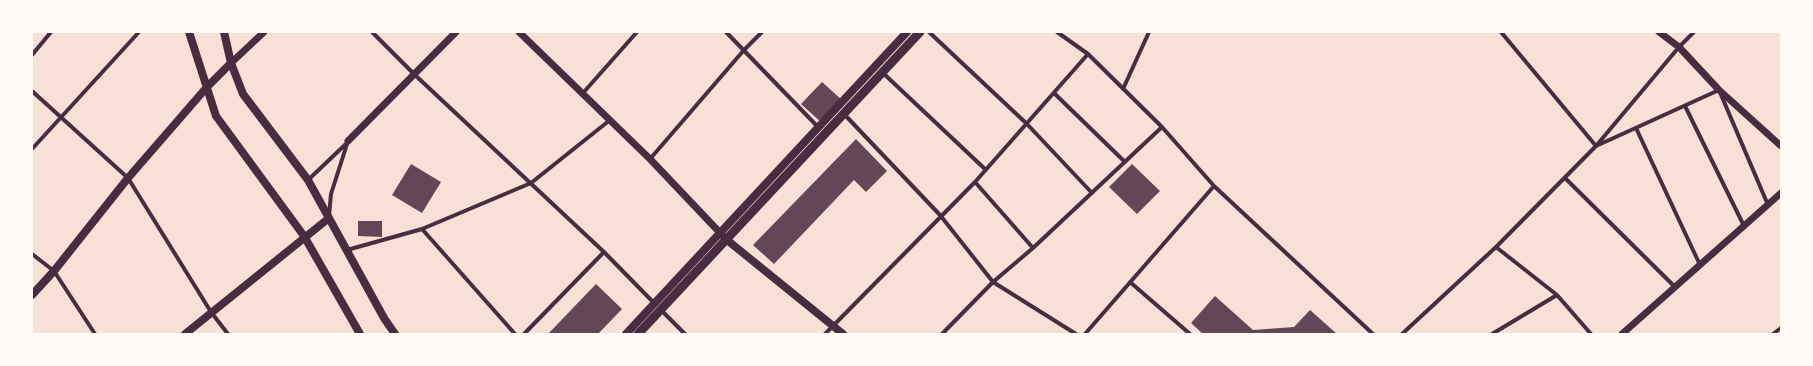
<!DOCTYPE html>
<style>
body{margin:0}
#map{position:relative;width:1813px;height:366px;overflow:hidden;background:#f7e1d7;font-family:Roboto,sans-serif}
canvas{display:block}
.frame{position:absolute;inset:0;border:33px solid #fffaf5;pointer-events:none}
</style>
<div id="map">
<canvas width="1813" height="366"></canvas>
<div class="frame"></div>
</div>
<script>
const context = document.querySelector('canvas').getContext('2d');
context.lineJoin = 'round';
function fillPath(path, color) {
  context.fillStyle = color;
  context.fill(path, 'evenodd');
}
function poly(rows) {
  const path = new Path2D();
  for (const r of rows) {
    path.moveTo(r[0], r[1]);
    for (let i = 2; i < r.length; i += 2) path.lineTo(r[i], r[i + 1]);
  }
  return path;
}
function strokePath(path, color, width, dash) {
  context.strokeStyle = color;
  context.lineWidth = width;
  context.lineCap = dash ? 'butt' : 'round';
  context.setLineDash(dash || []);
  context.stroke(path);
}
fillPath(poly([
 [822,82,842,100,822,123,801,104],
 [856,139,887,171,866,192,854,180,774,264,753,245],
 [411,164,441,182,422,213,392,195],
 [1132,164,1160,191,1137,214,1109,187],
 [358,221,382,221,382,237,358,236],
 [596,284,622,309,598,334,548,334],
 [1215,296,1253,330,1294,327,1310,310,1337,334,1203,334,1191,323]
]), '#644757');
strokePath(poly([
 [372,32,415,75,604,252,655,304],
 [726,32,819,128],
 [929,32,1027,124,1092,193],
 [1057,32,1088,54,1162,127,1214,186,1373,334],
 [1501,32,1596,146,1719,90,1768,205],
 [32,55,51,32],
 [883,73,986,170],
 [1123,89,1149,32],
 [32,91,128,178,211,312,228,334],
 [583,93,637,32],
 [1054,93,1125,162],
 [1685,106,1744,226],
 [844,114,940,215,993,282,1076,334],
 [1636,128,1700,265],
 [32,149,139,32],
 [650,159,744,50,762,32],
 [1565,178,1675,287],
 [308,180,348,142],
 [975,182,1033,248],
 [329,216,331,194,348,141],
 [1496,247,1557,295,1591,334],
 [347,250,422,229],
 [32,254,54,271,95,334],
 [1130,282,1190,334],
 [660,309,685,334],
 [515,334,422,229,531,183,610,120],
 [524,334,604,252],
 [825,334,975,182,1088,54],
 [942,334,993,282,1033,248,1162,127],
 [1085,334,1214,186],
 [1402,334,1496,247,1596,146,1679,47,1694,32],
 [1492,334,1557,295],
 [1773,334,1781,328]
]), '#4a2c40', 4);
strokePath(poly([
 [519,32,650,159,724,237],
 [1659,32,1679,47,1719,90,1781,146],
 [231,63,264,32],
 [348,141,456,32],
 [1622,334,1781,193]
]), '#4a2c40', 7);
strokePath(poly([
 [189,32,216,116,304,236,360,334],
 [224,32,231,63,243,94,308,180,384,318,395,334],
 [727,240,843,334],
 [32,295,54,271,128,178,207,87,231,63],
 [185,334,329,218],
 [626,334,907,32]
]), '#4a2c40', 8);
strokePath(poly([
 [638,334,920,32]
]), '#4a2c40', 9);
</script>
